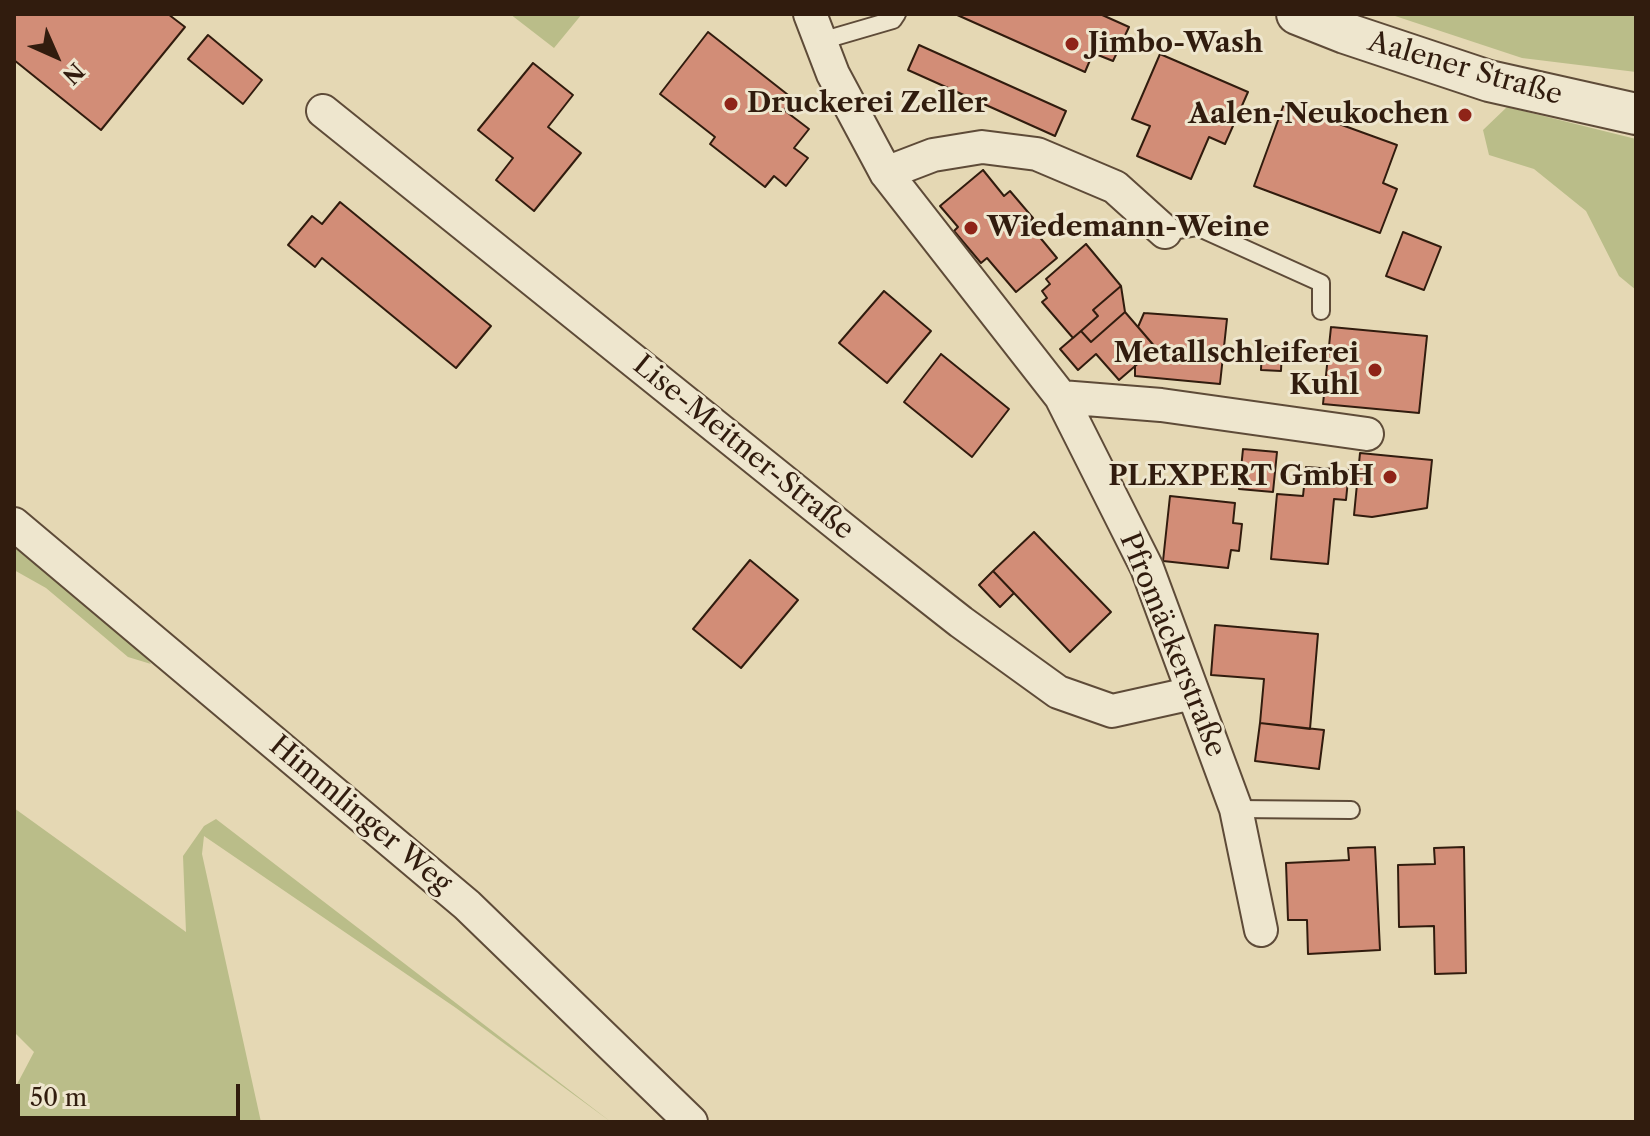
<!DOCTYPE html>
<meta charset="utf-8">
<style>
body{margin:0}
#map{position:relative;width:1650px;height:1136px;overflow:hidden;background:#e5d8b4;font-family:"Libre Caslon Text",serif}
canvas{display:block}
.frame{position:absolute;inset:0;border:16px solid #311c0e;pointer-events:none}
.north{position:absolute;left:16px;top:16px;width:80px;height:80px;-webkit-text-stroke:6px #eee6ce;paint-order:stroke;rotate:135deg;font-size:22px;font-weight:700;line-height:32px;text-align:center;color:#311c0e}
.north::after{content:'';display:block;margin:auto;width:28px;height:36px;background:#311c0e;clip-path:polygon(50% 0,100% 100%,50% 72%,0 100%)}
.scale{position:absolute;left:16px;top:1084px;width:224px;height:36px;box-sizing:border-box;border:4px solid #311c0e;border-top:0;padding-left:10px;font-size:24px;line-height:28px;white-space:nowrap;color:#311c0e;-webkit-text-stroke:6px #eee6ce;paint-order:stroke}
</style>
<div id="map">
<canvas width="1650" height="1136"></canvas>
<div class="frame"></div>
<div class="north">N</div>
<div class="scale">50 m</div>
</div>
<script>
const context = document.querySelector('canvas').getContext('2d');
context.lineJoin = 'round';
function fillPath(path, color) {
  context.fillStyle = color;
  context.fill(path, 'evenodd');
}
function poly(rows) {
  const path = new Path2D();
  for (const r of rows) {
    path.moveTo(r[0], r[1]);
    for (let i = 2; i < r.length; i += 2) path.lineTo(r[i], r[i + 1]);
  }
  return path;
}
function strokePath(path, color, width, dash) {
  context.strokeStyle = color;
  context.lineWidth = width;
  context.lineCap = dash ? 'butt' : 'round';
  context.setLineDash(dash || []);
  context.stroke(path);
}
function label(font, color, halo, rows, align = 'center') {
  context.font = font + ' "Libre Caslon Text",serif';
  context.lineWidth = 6;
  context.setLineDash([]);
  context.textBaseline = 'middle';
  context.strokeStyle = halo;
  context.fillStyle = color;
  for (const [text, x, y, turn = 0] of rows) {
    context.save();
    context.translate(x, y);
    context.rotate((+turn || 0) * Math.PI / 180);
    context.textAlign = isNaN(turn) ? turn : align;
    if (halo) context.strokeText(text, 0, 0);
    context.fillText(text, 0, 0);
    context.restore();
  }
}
fillPath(poly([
 [510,14,582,14,554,48],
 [1389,14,1636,14,1636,72,1522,58],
 [1507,107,1636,139,1636,290,1619,276,1586,211,1534,169,1489,155,1483,130],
 [14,543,126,634,151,664,128,657,46,588,14,570],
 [14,808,186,932,183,856,204,826,216,819,611,1122,456,1008,204,836,202,854,261,1122,14,1122,14,1090,34,1052,14,1032]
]), '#babd89');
const building = poly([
 [14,14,168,14,185,27,101,130,14,60,14,14],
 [955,14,1100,14,1129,27,1113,61,1093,53,1085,72,955,14],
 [708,32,792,98,784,110,809,129,794,148,808,158,786,186,774,176,765,187,710,144,715,137,660,94,708,32],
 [208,35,262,80,243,104,188,59,208,35],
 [919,45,1066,111,1055,136,908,70,919,45],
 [1160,54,1248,92,1225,144,1209,137,1191,179,1137,156,1150,126,1132,119,1160,54],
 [533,63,573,95,548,127,581,153,534,211,496,180,513,158,478,130,533,63],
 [1284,104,1397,145,1383,183,1397,189,1380,233,1254,186,1284,104],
 [983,170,1004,196,1010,191,1033,218,1028,223,1057,258,1016,292,987,258,981,263,954,231,958,227,940,206,983,170],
 [340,202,491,326,456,368,322,258,315,267,288,245,312,216,322,224,340,202],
 [1403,232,1441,247,1424,290,1386,276,1403,232],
 [1086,244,1121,286,1093,310,1098,316,1073,338,1042,302,1047,298,1042,291,1050,284,1046,279,1086,244],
 [1121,286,1125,312,1091,342,1081,331,1098,316,1093,310,1121,286],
 [884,291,931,331,887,383,839,343,884,291],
 [1125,312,1156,348,1119,380,1096,354,1078,370,1060,349,1081,331,1091,342,1125,312],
 [1144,313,1227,319,1220,384,1135,376,1135,365,1156,348,1138,327,1144,313],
 [1331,327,1427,336,1419,413,1323,404,1331,327],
 [1262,346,1282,347,1281,371,1261,370,1262,346],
 [941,354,1009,409,972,457,904,402,941,354],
 [1243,449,1277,452,1273,492,1239,489,1243,449],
 [1360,453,1432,460,1427,508,1372,517,1354,515,1360,453],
 [1306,467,1349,470,1346,500,1334,499,1328,564,1271,559,1277,494,1303,496,1306,467],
 [1170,496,1235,503,1233,523,1242,524,1239,551,1231,550,1228,568,1163,561,1170,496],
 [1034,532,1111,612,1070,652,993,571,1034,532],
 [750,560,798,600,741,668,693,629,750,560],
 [993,571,1014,593,1000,607,979,585,993,571],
 [1215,625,1318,634,1310,729,1260,723,1264,679,1211,675,1215,625],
 [1260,723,1324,730,1319,769,1255,761,1260,723],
 [1375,847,1380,950,1308,954,1307,920,1288,920,1286,863,1349,860,1348,848,1375,847],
 [1464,847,1466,973,1435,974,1434,926,1399,927,1398,865,1435,864,1434,848,1464,847]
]);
fillPath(building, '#d28d77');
strokePath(building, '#311c0e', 2);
const service = poly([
 [821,41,893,20,897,14],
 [1165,232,1197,227,1321,283,1321,311],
 [1236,809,1351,810]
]);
const minor = poly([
 [810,14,833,74,886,173,1061,397,1147,568,1236,809,1261,930],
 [323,111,863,545,961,622,1058,692,1112,711,1193,693],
 [886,173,933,155,982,147,1037,154,1115,187,1165,232],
 [1061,397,1161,405,1367,434],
 [14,524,467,905,691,1122]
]);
const tertiary = poly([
 [1297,14,1345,33,1489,81,1636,114]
]);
strokePath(service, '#5e4b38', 20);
strokePath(minor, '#5e4b38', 36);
strokePath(tertiary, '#5e4b38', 44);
strokePath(service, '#eee6ce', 16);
strokePath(minor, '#eee6ce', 32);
strokePath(tertiary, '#eee6ce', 40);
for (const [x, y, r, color] of [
 [1072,44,8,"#8f2418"],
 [731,104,8,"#8f2418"],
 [1465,115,8,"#8f2418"],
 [971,228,8,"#8f2418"],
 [1375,370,8,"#8f2418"],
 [1390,477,8,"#8f2418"]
]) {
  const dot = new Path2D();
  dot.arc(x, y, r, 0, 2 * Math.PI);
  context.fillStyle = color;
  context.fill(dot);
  strokePath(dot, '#eee6ce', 3);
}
label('bold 28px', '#311c0e', '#eee6ce', [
 ["Jimbo-Wash",1088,44],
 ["Druckerei Zeller",747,104],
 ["Aalen-Neukochen",1449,115,"right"],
 ["Wiedemann-Weine",987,228],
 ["Metallschleiferei",1359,354,"right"],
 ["Kuhl",1359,386,"right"],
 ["PLEXPERT GmbH",1374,477,"right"]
], 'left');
label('28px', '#311c0e', '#eee6ce', [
 ["Aalener Straße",1465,69,16],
 ["Lise-Meitner-Straße",743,448,39],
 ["Pfromäckerstraße",1172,645,68],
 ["Himmlinger Weg",360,815,40]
]);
</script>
